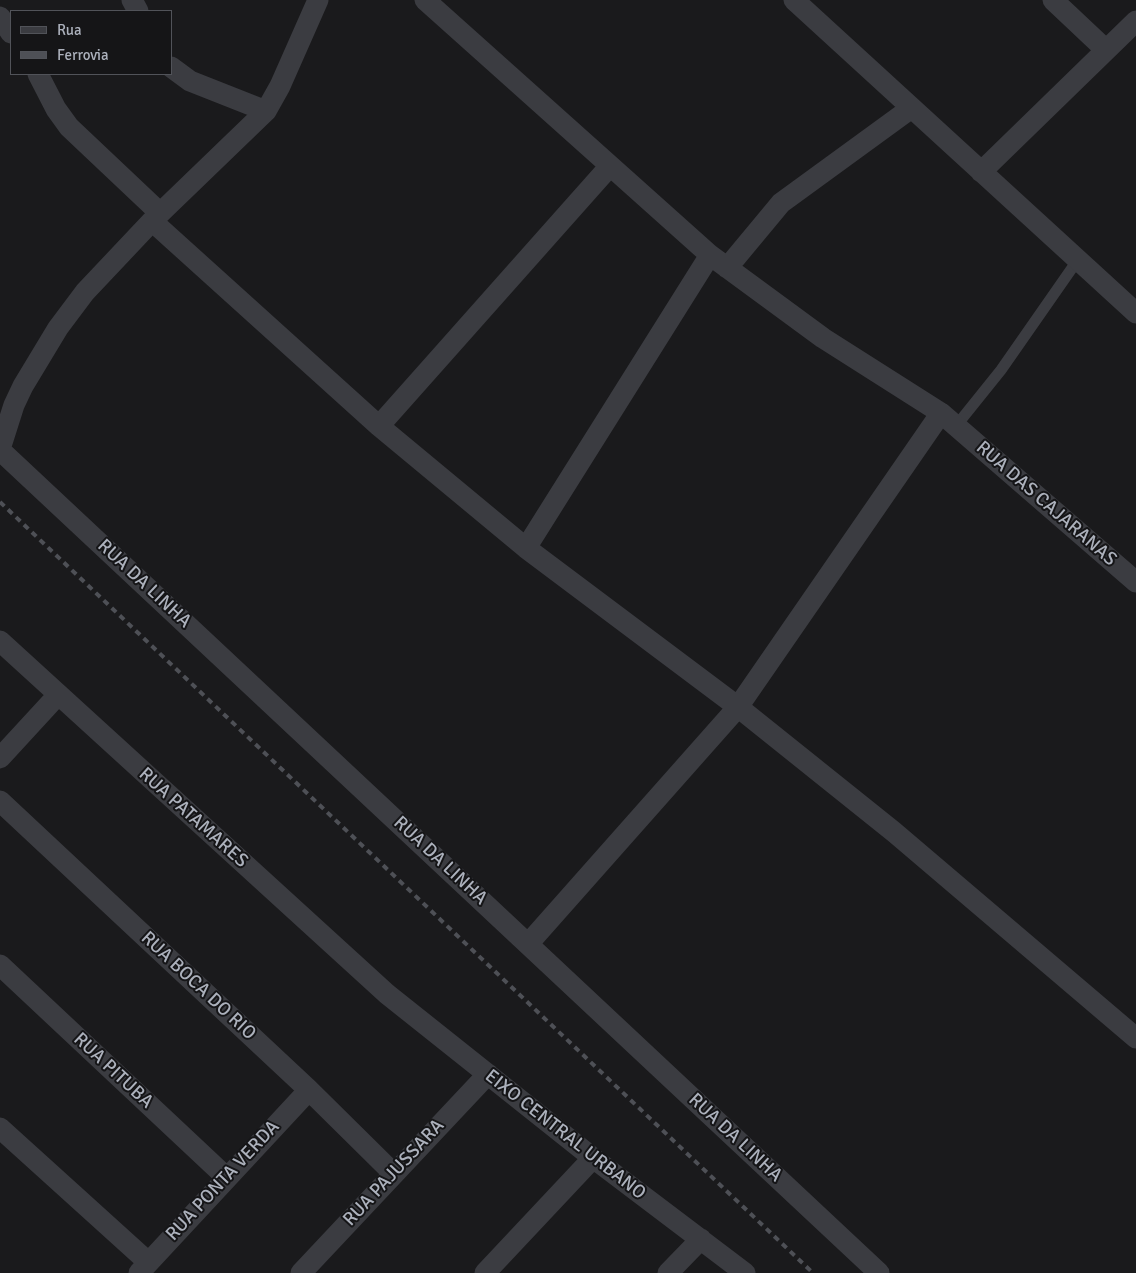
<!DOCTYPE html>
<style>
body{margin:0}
#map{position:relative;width:1136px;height:1273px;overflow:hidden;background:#1a1a1c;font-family:Signika,sans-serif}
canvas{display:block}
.legend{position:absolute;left:10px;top:10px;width:162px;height:65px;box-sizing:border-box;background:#151517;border:1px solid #515359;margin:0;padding:6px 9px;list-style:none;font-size:15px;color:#acb1bc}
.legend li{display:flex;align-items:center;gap:10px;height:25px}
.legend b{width:25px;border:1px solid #515359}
</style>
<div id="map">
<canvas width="1136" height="1273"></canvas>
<ul class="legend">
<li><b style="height:6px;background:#3b3c41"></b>Rua</li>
<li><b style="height:6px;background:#4e5056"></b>Ferrovia</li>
</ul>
</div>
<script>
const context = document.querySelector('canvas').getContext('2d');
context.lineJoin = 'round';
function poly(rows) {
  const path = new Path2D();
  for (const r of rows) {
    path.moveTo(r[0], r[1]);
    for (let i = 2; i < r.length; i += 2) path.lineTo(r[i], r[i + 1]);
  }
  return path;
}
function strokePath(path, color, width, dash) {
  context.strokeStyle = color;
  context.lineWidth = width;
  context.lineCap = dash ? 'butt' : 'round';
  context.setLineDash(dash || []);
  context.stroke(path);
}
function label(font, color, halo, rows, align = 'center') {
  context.font = font + ' Signika,sans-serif';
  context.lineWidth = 4;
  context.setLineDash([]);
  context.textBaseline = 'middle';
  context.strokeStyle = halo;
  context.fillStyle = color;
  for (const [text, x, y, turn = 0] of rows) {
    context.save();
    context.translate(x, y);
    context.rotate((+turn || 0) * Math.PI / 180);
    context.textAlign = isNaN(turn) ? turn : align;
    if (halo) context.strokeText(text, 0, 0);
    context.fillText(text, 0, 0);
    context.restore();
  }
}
strokePath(poly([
 [956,426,1001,370,1077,261]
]), '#3b3c41', 11);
strokePath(poly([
 [132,0,138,11],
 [425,0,710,255,823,338,941,413,1136,582],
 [794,0,1136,313],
 [1053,0,1106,50],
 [0,17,11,33],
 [171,67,190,81,266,111],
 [38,74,56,109,69,127,160,213],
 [981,172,1136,21],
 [152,221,379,426,526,548,738,707,894,832,1136,1038],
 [727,268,781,203,910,109],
 [379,426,610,166],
 [0,449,14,405,23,386,58,328,85,292,152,221,266,111,280,86,318,0],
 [0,450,879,1273],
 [526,548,710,255],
 [0,641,387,994,593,1158,745,1273],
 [0,758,57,696],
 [0,801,309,1090,393,1173],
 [528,944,738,707,941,413],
 [0,965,226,1177],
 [0,1128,148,1262],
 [139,1273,309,1090],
 [301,1273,488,1074],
 [485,1273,593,1158],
 [668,1273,701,1239]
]), '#3b3c41', 21);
strokePath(poly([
 [0,502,813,1273]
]), '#4e5056', 4, [6, 5]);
label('19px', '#acb1bc', '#151517', [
 ["RUA DAS CAJARANAS",1046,504,41],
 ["RUA DA LINHA",144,584,43],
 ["RUA PATAMARES",193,818,42],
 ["RUA DA LINHA",440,861,43],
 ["RUA BOCA DO RIO",198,986,43],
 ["RUA PITUBA",113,1071,43],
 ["EIXO CENTRAL URBANO",565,1135,38],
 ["RUA DA LINHA",735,1138,43],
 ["RUA PAJUSSARA",394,1173,-47],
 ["RUA PONTA VERDA",223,1181,-47]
]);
</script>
